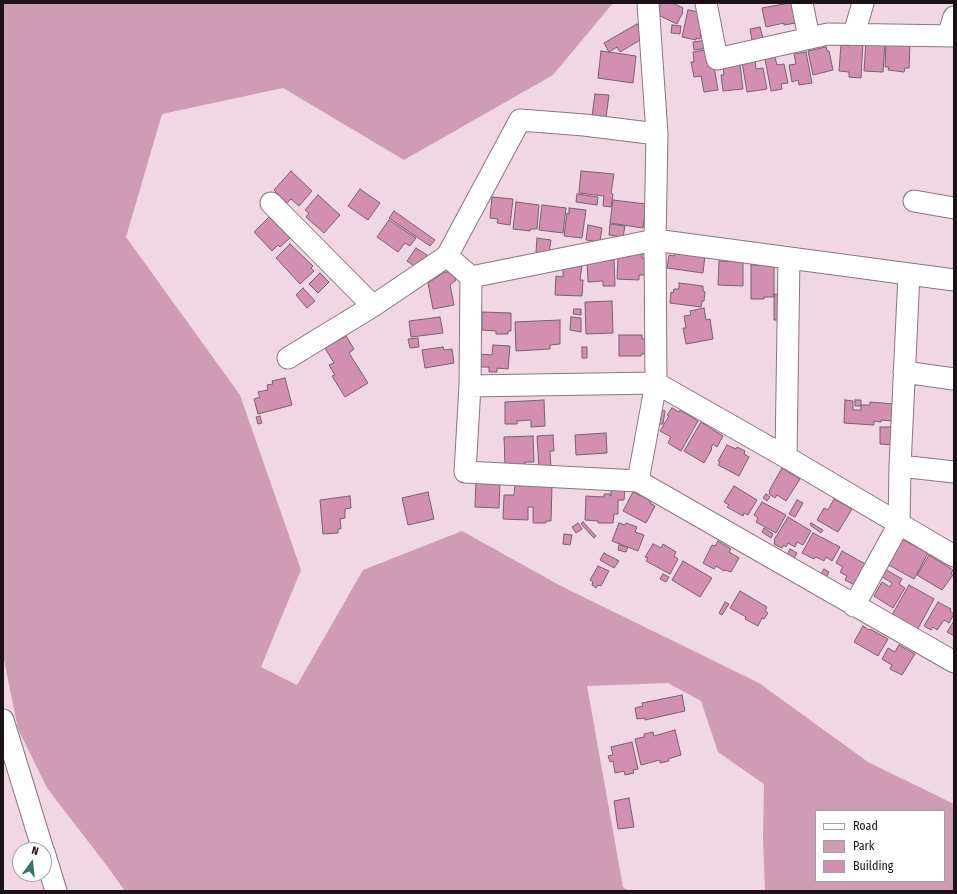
<!DOCTYPE html>
<style>
body{margin:0}
#map{position:relative;width:957px;height:894px;overflow:hidden;background:#f0d7e3;font-family:"Fira Sans Condensed",sans-serif}
canvas{display:block}
.frame{position:absolute;inset:0;border:4px solid #1a1216;pointer-events:none}
.legend{position:absolute;left:815px;top:810px;width:130px;height:72px;box-sizing:border-box;background:#fff;border:1px solid #a3a0a2;margin:0;padding:5px 7px;list-style:none;font-size:12px;color:#1a1216}
.legend li{display:flex;align-items:center;gap:8px;height:20px}
.legend b{width:20px;border:1px solid #a3a0a2}
.north{position:absolute;left:12px;top:842px;width:40px;height:40px;box-sizing:border-box;background:#fff;border:1px solid #a3a0a2;border-radius:50%;rotate:15deg;font-size:11px;font-weight:700;line-height:16px;text-align:center;color:#1a1216}
.north::after{content:'';display:block;margin:auto;width:14px;height:18px;background:#31766a;clip-path:polygon(50% 0,100% 100%,50% 72%,0 100%)}
</style>
<div id="map">
<canvas width="957" height="894"></canvas>
<div class="frame"></div>
<ul class="legend">
<li><b style="height:5px;background:#fff"></b>Road</li>
<li><b style="height:11px;background:#ce9db4"></b>Park</li>
<li><b style="height:11px;background:#d28fb0"></b>Building</li>
</ul>
<div class="north">N</div>
</div>
<script>
const context = document.querySelector('canvas').getContext('2d');
context.lineJoin = 'round';
function fillPath(path, color) {
  context.fillStyle = color;
  context.fill(path, 'evenodd');
}
function poly(rows) {
  const path = new Path2D();
  for (const r of rows) {
    path.moveTo(r[0], r[1]);
    for (let i = 2; i < r.length; i += 2) path.lineTo(r[i], r[i + 1]);
  }
  return path;
}
function strokePath(path, color, width, dash) {
  context.strokeStyle = color;
  context.lineWidth = width;
  context.lineCap = dash ? 'butt' : 'round';
  context.setLineDash(dash || []);
  context.stroke(path);
}
fillPath(poly([
 [3,3,613,3,553,75,404,160,283,88,162,114,126,237,240,395,301,570,261,667,297,685,363,570,462,531,561,586,759,683,868,762,954,804,954,891,765,891,763,838,764,784,718,752,701,701,668,683,587,686,623,887,629,891,125,891,107,866,47,788,18,729,3,655],
 [816,811,944,811,944,881,816,881]
]), '#ce9db4');
const building = poly([
 [662,3,673,3,683,8,682,11,683,12,677,24,656,14,662,3],
 [789,3,792,3,796,23,784,25,784,23,766,27,762,8,789,3],
 [688,10,700,12,698,22,703,23,700,39,696,38,696,40,682,37,688,10],
 [637,24,643,33,640,35,642,39,620,52,617,47,609,52,604,43,637,24],
 [672,25,681,26,680,34,671,33,672,25],
 [760,27,763,38,752,40,750,29,760,27],
 [708,40,709,48,694,50,693,42,708,40],
 [851,41,863,42,861,78,849,77,849,72,839,71,841,45,850,46,851,41],
 [866,41,885,43,883,72,864,71,866,41],
 [886,43,910,44,909,68,905,68,904,72,888,70,889,67,885,67,886,43],
 [826,47,827,51,829,51,833,70,813,75,808,51,826,47],
 [711,49,718,90,704,92,701,76,694,77,691,62,694,62,693,52,711,49],
 [601,51,636,56,633,83,598,78,601,51],
 [806,52,812,83,799,85,798,80,792,82,789,65,796,64,794,54,806,52],
 [775,57,777,65,784,64,788,83,781,84,782,89,771,91,765,59,775,57],
 [755,59,756,69,763,68,767,89,747,92,742,62,755,59],
 [740,65,743,89,723,91,721,75,724,75,723,67,740,65],
 [595,94,609,95,606,118,592,116,595,94],
 [291,171,312,191,299,206,291,199,287,203,274,190,291,171],
 [581,171,614,174,611,193,613,194,611,207,603,206,604,196,579,193,581,171],
 [360,189,380,203,368,220,348,206,360,189],
 [577,194,598,197,597,205,576,202,577,194],
 [318,195,340,215,324,233,306,217,309,213,305,210,318,195],
 [492,197,513,199,510,225,497,223,498,219,490,218,492,197],
 [613,200,646,204,643,228,610,223,613,200],
 [516,202,539,205,537,229,530,229,530,231,513,229,516,202],
 [542,205,566,208,563,233,539,230,542,205],
 [569,208,586,210,582,238,564,236,567,213,569,214,569,208],
 [394,211,435,240,430,246,389,218,394,211],
 [269,217,290,238,280,247,278,245,272,251,254,232,269,217],
 [389,220,416,238,410,246,405,243,398,252,377,237,389,220],
 [610,224,625,226,623,237,609,235,610,224],
 [588,225,602,228,600,242,586,240,588,225],
 [537,238,551,240,549,253,536,252,537,238],
 [290,244,313,266,311,268,314,271,300,284,276,258,290,244],
 [416,248,427,255,418,269,407,261,416,248],
 [675,250,705,255,703,273,667,268,669,255,674,256,675,250],
 [638,254,642,254,642,258,651,258,651,275,639,275,639,280,617,279,618,257,638,254],
 [587,260,614,260,615,286,603,286,603,281,588,282,587,260],
 [719,261,743,262,743,286,718,285,719,261],
 [563,263,582,265,580,280,583,280,582,296,555,295,556,276,563,277,563,263],
 [751,265,774,265,774,297,764,297,764,299,751,299,751,265],
 [445,272,451,272,456,280,450,285,454,305,433,309,428,283,445,272],
 [320,273,329,282,318,293,309,284,320,273],
 [679,283,703,286,703,291,705,292,704,301,702,301,701,307,670,303,671,292,673,293,674,289,679,289,679,283],
 [303,288,315,301,307,308,296,295,303,288],
 [774,294,781,295,781,320,774,320,774,294],
 [612,301,613,333,586,334,585,302,612,301],
 [704,308,706,320,710,319,713,339,686,344,683,328,686,328,684,316,691,315,690,311,704,308],
 [574,309,581,309,581,315,573,314,574,309],
 [482,312,511,313,511,331,508,331,508,334,496,334,496,331,482,330,482,312],
 [440,317,443,333,411,337,409,321,440,317],
 [571,317,581,318,581,332,570,330,571,317],
 [560,320,560,344,550,345,550,349,516,351,515,322,560,320],
 [619,335,642,335,642,339,650,339,650,354,641,354,641,356,619,356,619,335],
 [346,336,354,349,349,353,368,383,345,397,332,376,335,375,329,365,334,363,325,348,346,336],
 [418,338,419,347,410,348,408,339,418,338],
 [493,345,510,346,508,369,497,368,497,372,489,372,489,367,478,367,479,354,492,355,493,345],
 [443,347,444,350,452,349,454,363,425,368,422,350,443,347],
 [582,347,587,347,587,358,582,358,582,347],
 [285,378,292,405,258,414,254,399,260,397,258,392,268,390,267,385,273,384,272,381,285,378],
 [544,400,545,426,531,427,531,420,517,421,517,424,505,424,505,402,544,400],
 [845,400,853,401,853,410,861,410,861,405,870,405,870,402,894,404,893,421,881,420,881,422,874,421,874,425,844,423,845,400],
 [855,400,861,400,861,406,855,406,855,400],
 [672,408,679,412,680,410,698,421,681,451,668,443,671,437,660,431,669,416,667,415,672,408],
 [661,410,665,411,663,424,658,424,661,410],
 [260,416,262,423,258,424,256,417,260,416],
 [701,422,723,436,717,447,713,444,711,448,712,449,704,463,684,451,701,422],
 [880,427,895,427,894,445,880,444,880,427],
 [606,433,607,453,576,455,575,435,606,433],
 [553,435,554,451,550,451,551,469,539,469,537,436,553,435],
 [533,436,534,462,525,462,525,465,505,466,504,437,533,436],
 [727,445,736,449,737,447,745,451,744,454,749,457,739,476,718,465,720,462,718,461,727,445],
 [782,468,800,479,786,501,777,495,775,498,769,494,770,492,769,491,782,468],
 [476,481,500,482,499,508,475,507,476,481],
 [515,484,552,485,551,521,546,521,546,523,533,523,533,507,528,507,528,520,503,519,504,495,514,495,515,484],
 [734,486,757,500,748,515,744,513,743,516,727,507,729,505,724,502,734,486],
 [611,487,625,488,624,500,618,500,618,514,614,514,613,523,598,523,598,521,585,520,586,496,604,497,604,494,610,494,610,496,611,496,611,487],
 [428,492,434,519,408,525,402,498,428,492],
 [633,492,651,501,650,503,655,506,646,523,623,511,633,492],
 [766,494,770,497,767,501,763,498,766,494],
 [350,496,351,508,345,509,345,518,340,519,341,529,338,529,338,533,323,534,320,500,350,496],
 [834,499,852,509,838,532,817,520,824,508,828,510,834,499],
 [797,500,803,503,795,517,789,514,797,500],
 [762,502,786,515,776,533,756,522,758,518,754,515,762,502],
 [788,517,811,531,803,545,797,542,795,547,788,543,786,547,784,545,782,548,774,544,775,541,774,540,788,517],
 [583,522,596,536,594,538,581,524,583,522],
 [578,523,582,529,576,533,572,527,578,523],
 [619,523,625,525,626,523,637,527,635,532,644,535,638,551,612,541,619,523],
 [811,523,823,530,821,533,810,525,811,523],
 [764,528,773,534,771,538,762,532,764,528],
 [813,533,840,547,832,561,826,557,824,561,816,557,814,559,802,553,813,533],
 [564,534,572,535,570,545,563,544,564,534],
 [902,539,928,553,914,579,887,564,902,539],
 [718,541,731,549,729,552,739,558,731,572,725,570,724,571,716,566,714,569,703,563,712,545,715,546,718,541],
 [653,544,661,548,663,544,676,552,674,556,678,559,670,574,646,561,648,558,645,557,653,544],
 [619,545,628,547,626,552,618,550,619,545],
 [790,549,797,553,791,563,785,559,790,549],
 [842,551,869,566,858,587,845,580,847,576,840,572,843,567,836,563,842,551],
 [604,553,619,561,614,568,600,560,604,553],
 [929,555,953,570,951,574,953,575,942,590,917,575,929,555],
 [683,561,712,578,700,597,672,580,683,561],
 [598,566,609,571,601,586,598,585,596,588,592,585,593,582,590,580,598,566],
 [824,569,829,572,824,582,818,579,824,569],
 [885,569,902,579,899,584,905,588,893,608,874,596,882,582,890,587,892,583,881,576,885,569],
 [663,574,669,577,666,582,660,579,663,574],
 [909,585,934,599,915,634,889,620,909,585],
 [740,591,767,607,765,611,768,613,764,619,762,618,758,626,745,619,746,617,730,608,740,591],
 [725,602,729,604,722,615,719,613,725,602],
 [938,602,951,609,950,611,954,614,949,623,944,620,937,630,933,627,931,630,924,626,938,602],
 [954,621,954,636,947,632,954,621],
 [863,626,869,630,870,629,888,639,878,656,854,642,863,626],
 [899,645,915,654,902,675,890,669,892,665,882,659,888,648,895,652,899,645],
 [682,695,685,711,645,720,645,718,637,719,635,708,643,706,642,703,682,695],
 [675,730,681,755,668,759,669,761,660,763,660,760,641,765,635,739,644,737,644,734,653,732,654,736,675,730],
 [632,742,638,769,633,770,634,773,625,775,624,771,615,773,613,761,610,762,608,756,613,755,611,747,632,742],
 [629,798,634,827,618,829,614,801,629,798]
]);
fillPath(building, '#d28fb0');
strokePath(building, '#77616b', 1);
const street = poly([
 [706,3,717,59,828,34,954,36],
 [802,3,809,38],
 [854,34,863,3],
 [948,36,954,17],
 [914,201,954,208],
 [271,203,373,306],
 [447,256,471,277,470,386,465,472,638,481,954,662],
 [471,277,655,240,954,280],
 [288,358,373,306,447,256,520,120,584,125,657,134],
 [904,372,954,379],
 [470,386,656,383,786,457,954,556],
 [786,457,789,258],
 [900,466,954,472],
 [638,481,656,383,655,240,657,134,648,3],
 [854,606,899,524,900,466,909,274],
 [3,720,43,850],
 [44,852,56,891]
]);
strokePath(street, '#8c7580', 23);
strokePath(street, '#fff', 21);
</script>
